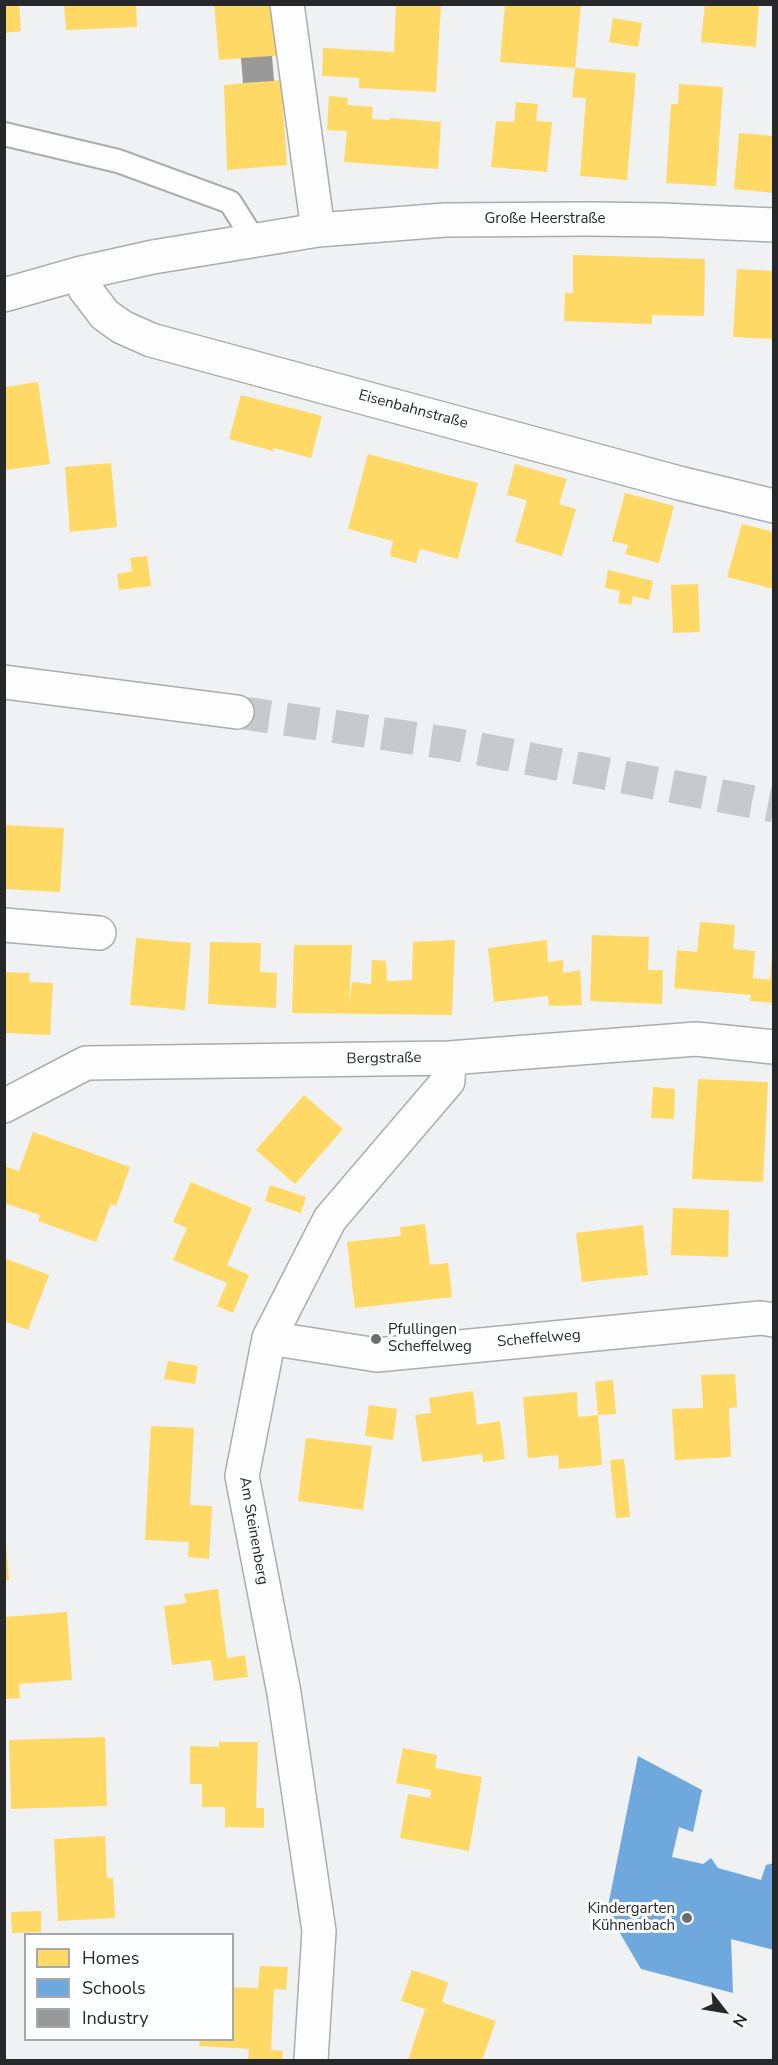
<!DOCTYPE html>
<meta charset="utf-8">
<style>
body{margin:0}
#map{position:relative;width:778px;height:2065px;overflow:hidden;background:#f0f1f2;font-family:"Nunito Sans",sans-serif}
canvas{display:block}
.frame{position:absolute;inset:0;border:6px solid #272829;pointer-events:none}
.legend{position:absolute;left:24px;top:1933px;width:210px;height:108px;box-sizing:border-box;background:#fdfeff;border:2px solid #a7a8a9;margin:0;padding:8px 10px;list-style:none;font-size:18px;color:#272829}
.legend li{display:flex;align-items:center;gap:12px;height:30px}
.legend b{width:30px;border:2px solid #a7a8a9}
.north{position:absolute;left:694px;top:1981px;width:60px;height:60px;-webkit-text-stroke:4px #fdfeff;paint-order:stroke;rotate:121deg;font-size:16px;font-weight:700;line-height:24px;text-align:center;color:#272829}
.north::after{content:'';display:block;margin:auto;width:21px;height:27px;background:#272829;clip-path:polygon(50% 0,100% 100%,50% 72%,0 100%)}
</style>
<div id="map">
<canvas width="778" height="2065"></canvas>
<div class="frame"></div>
<ul class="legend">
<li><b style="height:16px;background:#ffd966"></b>Homes</li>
<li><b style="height:16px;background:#6fa8dc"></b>Schools</li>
<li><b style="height:16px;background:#999"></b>Industry</li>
</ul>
<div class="north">N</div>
</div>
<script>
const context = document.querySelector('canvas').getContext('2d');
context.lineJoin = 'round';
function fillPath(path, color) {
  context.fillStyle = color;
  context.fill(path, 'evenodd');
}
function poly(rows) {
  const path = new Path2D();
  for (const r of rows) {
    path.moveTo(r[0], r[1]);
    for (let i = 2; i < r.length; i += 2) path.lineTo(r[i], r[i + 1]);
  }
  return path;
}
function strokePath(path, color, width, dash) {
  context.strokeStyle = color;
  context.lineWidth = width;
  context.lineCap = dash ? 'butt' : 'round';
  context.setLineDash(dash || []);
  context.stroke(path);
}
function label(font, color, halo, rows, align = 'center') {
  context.font = font + ' "Nunito Sans",sans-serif';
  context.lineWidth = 6;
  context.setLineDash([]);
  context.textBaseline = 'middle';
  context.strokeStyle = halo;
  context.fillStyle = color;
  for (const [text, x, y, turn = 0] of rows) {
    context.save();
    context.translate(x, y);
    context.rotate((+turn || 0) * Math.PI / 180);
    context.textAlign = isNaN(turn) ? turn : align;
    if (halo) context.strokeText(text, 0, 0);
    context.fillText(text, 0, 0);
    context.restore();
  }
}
fillPath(poly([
 [4,4,19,4,21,31,4,33],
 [64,4,136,4,137,27,66,30],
 [214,4,273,4,277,56,219,60],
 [396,4,441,4,436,92,359,88,359,78,322,76,323,48,394,52],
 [505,4,581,4,575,68,500,62],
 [705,4,759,4,756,47,701,42],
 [613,18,642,23,638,47,609,42],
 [575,68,636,73,627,180,580,176,586,98,572,97],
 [281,80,287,165,227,170,224,85],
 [679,84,723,87,716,186,666,183,671,104,678,104],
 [329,96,348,98,347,105,373,107,372,119,390,120,390,118,441,122,438,169,344,162,347,131,327,130],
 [516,102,538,104,536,121,552,122,547,172,491,167,496,121,514,122],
 [739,133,774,136,774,193,734,189],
 [573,255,705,259,704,316,652,315,652,324,564,321,565,293,573,293],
 [737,269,774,271,774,339,733,337],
 [38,382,50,464,5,470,5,387],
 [241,395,322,416,311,458,274,448,273,451,229,439],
 [368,454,478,483,458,559,420,549,416,563,390,556,393,541,348,529],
 [111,463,117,527,70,532,65,467],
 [515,464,567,479,559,504,576,509,562,556,515,542,527,500,507,495],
 [625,493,674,506,659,563,625,554,628,545,612,541],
 [742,524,774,532,774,589,727,577],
 [147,556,151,586,119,590,117,574,132,571,130,558],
 [608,570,653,581,649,600,633,596,631,605,618,603,620,591,605,588],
 [698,584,700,632,673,633,671,585],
 [4,825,64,828,60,892,4,889],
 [700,922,735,925,733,949,755,951,753,978,770,980,772,954,774,954,774,1003,750,1001,751,995,674,988,677,950,697,952],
 [592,935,649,937,648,970,663,970,662,1004,590,1001],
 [136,938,191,943,185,1010,130,1005],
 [455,940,452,1015,292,1013,294,945,352,945,349,1005,352,982,371,984,372,960,386,961,387,981,412,980,413,942],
 [547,940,548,962,563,960,563,973,580,970,582,1005,549,1006,548,996,494,1002,488,948],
 [210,942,261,943,260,972,277,973,276,1008,208,1004],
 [4,972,30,973,29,982,53,983,50,1035,4,1033],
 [698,1079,768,1082,763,1182,692,1179],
 [653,1087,675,1089,674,1119,651,1118],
 [304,1095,343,1129,295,1184,256,1150],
 [33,1132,130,1167,116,1206,111,1204,96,1242,38,1221,40,1215,4,1203,4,1166,19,1171],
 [191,1182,252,1208,227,1265,249,1275,233,1313,217,1306,227,1283,173,1260,187,1228,173,1222],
 [270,1185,306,1197,301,1213,265,1201],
 [673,1208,729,1210,728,1257,671,1255],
 [425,1224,430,1265,448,1263,452,1297,355,1308,347,1242,401,1236,400,1227],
 [643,1225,648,1275,582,1282,576,1233],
 [4,1258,49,1275,28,1330,4,1321],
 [168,1361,198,1366,195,1384,164,1379],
 [735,1374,737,1407,729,1408,731,1457,675,1460,672,1409,703,1408,701,1375],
 [613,1380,616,1414,598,1415,595,1382],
 [473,1391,477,1425,500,1421,505,1459,483,1462,482,1454,422,1462,415,1415,431,1413,429,1398],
 [577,1392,578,1417,598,1415,602,1465,559,1469,558,1455,528,1458,523,1397],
 [369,1405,397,1409,393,1440,365,1436],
 [151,1426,194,1428,190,1505,212,1506,209,1559,188,1557,189,1542,145,1540],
 [306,1438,372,1446,363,1510,298,1501],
 [624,1459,630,1517,616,1518,610,1460],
 [6,1545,9,1580,4,1580,4,1546],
 [218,1589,227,1658,245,1655,248,1677,214,1681,211,1660,172,1665,164,1606,186,1603,184,1594],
 [67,1612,72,1680,19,1684,20,1698,5,1699,5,1617],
 [105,1737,107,1806,11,1809,9,1740],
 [219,1742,258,1742,256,1808,264,1808,264,1828,225,1827,225,1807,202,1807,202,1784,190,1784,190,1746,219,1747],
 [403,1748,437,1755,435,1768,482,1777,469,1851,400,1838,408,1794,430,1798,431,1790,396,1783],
 [105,1836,107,1878,113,1878,115,1918,58,1921,54,1839],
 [41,1911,41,1932,12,1933,11,1912],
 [260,1966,288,1967,286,1990,274,1989,271,2050,283,2051,282,2060,248,2060,249,2049,199,2046,200,2040,232,2040,232,1987,258,1988],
 [412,1970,448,1982,442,2002,496,2021,482,2060,408,2060,425,2009,401,2001]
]), '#ffd966');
fillPath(poly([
 [638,1756,702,1790,693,1832,679,1827,672,1857,703,1864,711,1858,718,1868,761,1880,766,1865,774,1863,774,1950,731,1939,733,1993,641,1969,607,1911]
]), '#6fa8dc');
fillPath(poly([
 [272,56,274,81,243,83,241,58]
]), '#999');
strokePath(poly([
 [237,712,453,744,774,806]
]), '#c8c9ca', 33, [33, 16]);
const service = poly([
 [4,134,118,161,230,202,254,240]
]);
const minor = poly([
 [287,4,318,230],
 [81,273,85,289,105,315,122,327,151,340,679,483,774,506],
 [4,295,81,273,153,257,318,230,445,220,591,219,662,220,774,225],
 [4,925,99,933],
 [4,1106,86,1063,449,1058,696,1039,774,1047],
 [269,1338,377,1355,761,1318,774,1320],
 [311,2060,319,1931,284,1693,242,1476,269,1338,330,1219,448,1081,449,1058]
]);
const primary = poly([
 [4,682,237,712]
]);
strokePath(service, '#abacad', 26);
strokePath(minor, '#abacad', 36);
strokePath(primary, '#abacad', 36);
strokePath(service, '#fdfdfd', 22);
strokePath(minor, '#fdfdfd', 33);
strokePath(primary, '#fdfdfd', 33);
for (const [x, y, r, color] of [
 [376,1339,6,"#6d6e6f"],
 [687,1918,6,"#6d6e6f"]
]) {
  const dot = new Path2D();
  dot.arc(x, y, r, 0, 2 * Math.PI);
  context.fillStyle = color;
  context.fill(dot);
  strokePath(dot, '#fdfeff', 2);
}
label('15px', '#272829', '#fdfeff', [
 ["Große Heerstraße",545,219],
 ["Eisenbahnstraße",413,410,15],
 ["Bergstraße",384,1059,-1],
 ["Scheffelweg",539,1339,-5],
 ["Am Steinenberg",253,1531,80]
]);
label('15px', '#272829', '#fdfeff', [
 ["Pfullingen",388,1330],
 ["Scheffelweg",388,1347],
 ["Kindergarten",675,1909,"right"],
 ["Kühnenbach",675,1926,"right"]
], 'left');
</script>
